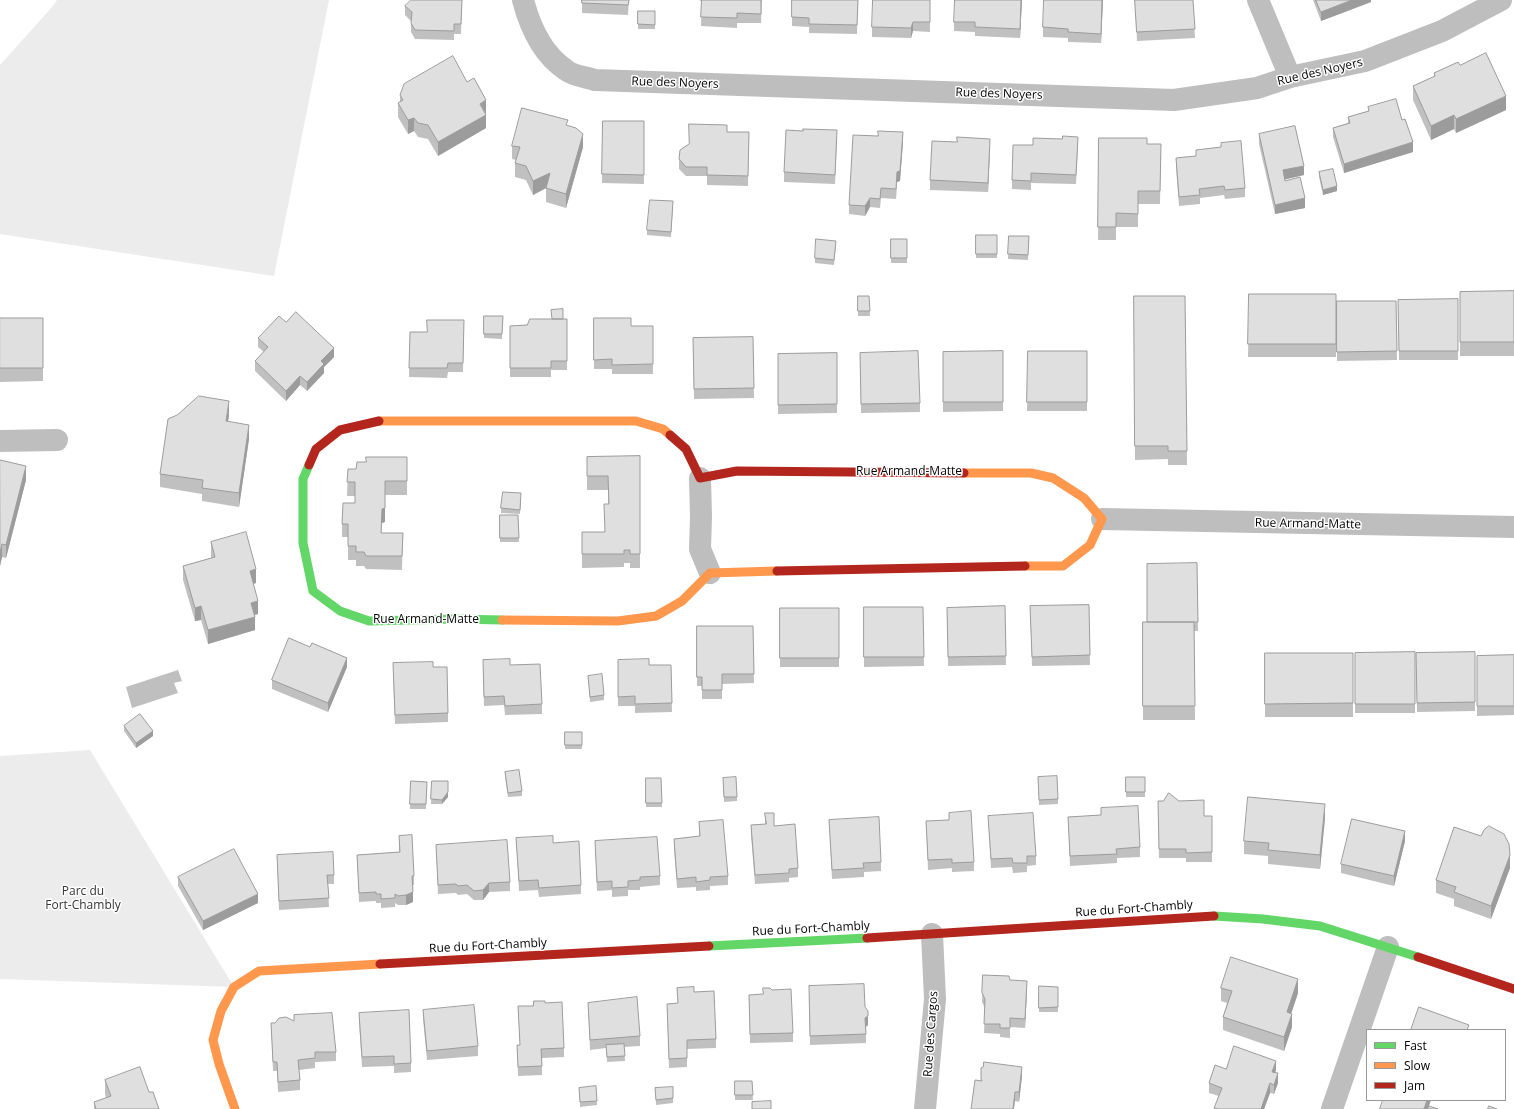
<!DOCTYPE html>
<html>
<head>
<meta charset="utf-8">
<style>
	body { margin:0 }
	#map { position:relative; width:1514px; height:1109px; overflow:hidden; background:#fff; font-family:"Open Sans",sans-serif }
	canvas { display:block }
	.legend { position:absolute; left:1366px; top:1029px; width:140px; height:72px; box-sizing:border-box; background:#fff; border:1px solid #999; margin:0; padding:5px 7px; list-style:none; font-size:12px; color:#000 }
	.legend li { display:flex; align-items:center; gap:8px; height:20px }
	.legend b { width:20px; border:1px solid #999 }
</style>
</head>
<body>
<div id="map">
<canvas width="1514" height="1109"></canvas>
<ul class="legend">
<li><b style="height:5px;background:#63d668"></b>Fast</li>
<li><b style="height:5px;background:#ff974d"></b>Slow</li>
<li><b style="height:5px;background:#b3261e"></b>Jam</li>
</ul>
</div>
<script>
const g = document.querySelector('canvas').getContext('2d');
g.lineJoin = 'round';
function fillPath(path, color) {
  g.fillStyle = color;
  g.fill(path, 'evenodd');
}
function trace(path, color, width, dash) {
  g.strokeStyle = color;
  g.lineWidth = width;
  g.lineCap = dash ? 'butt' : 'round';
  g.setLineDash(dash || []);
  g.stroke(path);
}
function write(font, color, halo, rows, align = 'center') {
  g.font = font + ' "Open Sans",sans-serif';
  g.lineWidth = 3;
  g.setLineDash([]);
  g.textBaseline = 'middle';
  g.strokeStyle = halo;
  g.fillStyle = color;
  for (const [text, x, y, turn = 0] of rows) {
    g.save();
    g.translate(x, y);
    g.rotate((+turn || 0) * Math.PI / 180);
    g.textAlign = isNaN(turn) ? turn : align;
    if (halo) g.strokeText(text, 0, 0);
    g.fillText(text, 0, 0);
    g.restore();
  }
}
const green = new Path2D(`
	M57 0H329L274 276 0 234V65L53 6Z
	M90 750 234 987 0 979V756Z`);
const water = new Path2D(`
	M178 670 182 681 174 683 178 693 132 708 126 687Z`);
const street = new Path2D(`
	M523 0C530 27 542 54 566 70 573 76 586 77 595 80L1174 100 1257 88 1290 77 1365 61 1442 31 1501 0
	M1258 0 1290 77
	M0 441 57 440
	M700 478 701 517 700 549 710 573
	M1102 519 1514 527
	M925 1109 935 999 932 934
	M1332 1109 1388 947`);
const fast = new Path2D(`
	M309 465 303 479V543L313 591 340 611 369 621 455 619 502 620
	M1214 916 1263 919 1320 926 1418 957
	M709 946 867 938`);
const slow = new Path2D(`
	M379 421H636L663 429 670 435
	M964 473H1031L1053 478 1084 498 1102 519 1090 545 1063 566H1025
	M502 620 618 621 656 616 682 601 710 573 777 571
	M235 1109 219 1064 213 1040 221 1011 234 987 259 971 380 964`);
const jam = new Path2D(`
	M670 435 686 449 700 478 737 471 964 473
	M309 465 316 449 340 430 379 421
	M777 571 1025 566
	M867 938 1214 916
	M1418 957 1514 989
	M380 964 709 946`);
const wall = new Path2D(`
	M462 0 461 34H454V40L415 39 411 32V21L405 15V6Z
	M582 0H629L628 15 582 13Z
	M699 0H762L761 23H737V28L701 26 702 2Z
	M858 0 857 34 809 33V27L792 26V17Z
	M930 0V32L913 31 911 38 872 37V27Z
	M1022 0 1020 38 975 36V32L954 31V22Z
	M1103 0 1101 43 1068 42V38L1043 37V27Z
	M1135 0H1193L1195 38 1137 41Z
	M1313 0H1371V2L1321 21Z
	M638 11H655V29H638Z
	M1460 65 1506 110 1456 133 1454 129 1431 140 1413 100V86L1434 77V73Z
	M400 95 486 114V128L438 156 428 139 418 137 414 131 408 134 398 117V103L400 102Z
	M1368 107 1402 120 1413 152 1344 173 1333 137V128L1348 123V117L1368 111Z
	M603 121H644V184L602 183Z
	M568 126 583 147 566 208 546 202V188L533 195 526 180 515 177V163L516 160 512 159V146Z
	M803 131 837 139 835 184 784 182V172Z
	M727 132H749L748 186 707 185V176H686L679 169V159Z
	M1259 134 1304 175 1285 179V181L1305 208 1275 214 1259 144Z
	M1099 138 1147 144H1161L1160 204H1138V227H1116V240H1098Z
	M903 142 900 181 897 182 896 199 881 198 880 208 870 207 865 216 849 214V205Z
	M1221 143 1245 188V197L1225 199 1224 195 1200 198V204L1179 206 1176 167V158L1196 156V150L1221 147Z
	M1078 146 1076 184 1031 183V190L1012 189V180Z
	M990 148 988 192 930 190V180Z
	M1319 172 1337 191 1323 195 1319 177Z
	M673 206 671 237 647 235V230Z
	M976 235H997V258H976Z
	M1009 236H1029L1028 260 1008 259Z
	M891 239H907V263H891Z
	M836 246 834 265 815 263V258Z
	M1514 291V356H1460V292Z
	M1249 294H1336V357H1248Z
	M858 296H869L870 316H858Z
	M1134 296H1185L1187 465H1168V459L1135 460Z
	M1458 299V360H1399L1398 300Z
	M1337 301H1396L1397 360 1337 361Z
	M484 316H503L502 339 484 338Z
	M0 318H43V381L0 382Z
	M594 318 631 326H653V374H612V369H594Z
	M563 319H567V370H551V377H510V326L527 325Z
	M464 320 463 372H448L447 378 409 377 410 332H427Z
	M286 322 334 357 324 367V373L307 391 300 385 286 401 255 371V361L264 352 258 347V338Z
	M753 337 754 398 694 399 693 338Z
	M1003 351V411L943 412V352Z
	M1028 351H1087V411H1027Z
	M837 353V413L778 414V354Z
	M860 353 920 403V412L861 413Z
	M229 415 228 422 249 439 239 507 202 501V494L160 487V474Z
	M640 456V568H630V563H624V567L582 568V532H605L608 504V490H587V457Z
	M407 457V495H385V522L382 523 381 533H403L402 570 366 569 364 566H356V560H348V537H342V524L355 503V496H347L348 469H356L366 462Z
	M0 460 26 480 6 558 2 557 0 566Z
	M521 498 520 514 501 513V508Z
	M500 515H518L519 542H500Z
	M211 542 256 583 253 584 258 614 254 615 255 630 208 644 201 620 195 621 183 580V566L211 558Z
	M1197 563 1198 631H1194L1195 720H1143V622H1147Z
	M1089 605 1090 665 1032 666 1030 606Z
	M1005 606 1006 665 948 666 947 608Z
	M864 607H923L924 666 864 667Z
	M780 608H839V667H780Z
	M697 626H753L754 683 722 684V699H702V686H697Z
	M1415 652V713H1355V653Z
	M1475 652V711L1417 712 1416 653Z
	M1265 653H1353V717H1265Z
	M1514 655V715L1477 716V656Z
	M618 660 649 665H671L672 712 635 713V706H618Z
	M347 667 328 712 272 689V680Z
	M433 667 448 713V722L395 724 393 673Z
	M483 669 542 704V714L505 715 504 705 484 706Z
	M588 676 604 695V700L590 702Z
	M124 726 153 736 136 748 124 731Z
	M565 732H582V749H565Z
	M505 772 522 791V796L508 797 505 777Z
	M1038 777 1058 799V804L1039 805Z
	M1126 777H1145V797H1126Z
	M646 778H661L662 807H646Z
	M723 778 737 797V801L724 802Z
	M411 781 427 782 426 809H410Z
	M432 781 448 797 442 804H431Z
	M1158 801H1179L1204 816H1212V862H1186V858H1159Z
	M1101 808 1140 847V857L1117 858V863L1070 866 1068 817 1101 815Z
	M765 813 774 826 798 868V877L789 878V882L755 884 751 835V825L765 824Z
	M988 816 1036 856V865L1027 866V872L1013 873 1012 867 991 868Z
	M1325 818 1320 869 1268 864V856L1244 854V841Z
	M829 820 881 862V871L864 872V877L832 879Z
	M926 821 974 862V871L952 872V868L928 870Z
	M699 822 728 876V885L710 886V890L696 891V887L677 888 674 848V839L699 836Z
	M399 836 414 876V885H413V902L406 905H398L395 903V907L381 908V903H376V901L359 902 357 855 399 852Z
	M516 838 553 843 581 885V894L539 897 538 890 519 891Z
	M595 841 660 876V885L640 887V890H628V896L612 897V890L597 891Z
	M1405 841 1394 886 1341 873V864Z
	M436 845 510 882V891L489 892 483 900H474L467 894 458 895 456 893 438 894Z
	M277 855 334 875V884H328L329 907 279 910Z
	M1510 868 1491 919 1454 906V899L1436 893V880Z
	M178 877 258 903 203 930 178 886Z
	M983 975 1010 980 1027 990 1025 1028 1010 1027V1038L1000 1037V1034L984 1033 985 1008 982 1002Z
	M1039 986 1058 987V1012H1039Z
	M677 988 694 992 716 1039V1048L687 1049V1067L669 1068 667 1004 678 1003Z
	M1221 988 1298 993 1291 1014 1292 1027 1284 1051 1223 1030V1017L1227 1003 1221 1001Z
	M749 995 793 1033V1042L750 1043Z
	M809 996 865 1007 868 1025 866 1027V1043L810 1045Z
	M545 1003 564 1048V1057L542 1058V1075L518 1076 517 1045H520L518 1006H533Z
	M588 1003 640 1036V1046L624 1047 625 1061 607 1062 606 1048 590 1050Z
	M423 1010 478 1046V1056L427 1060 423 1019Z
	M359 1013 411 1063V1072L394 1073V1066L362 1067 359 1022Z
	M271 1023 336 1052V1061L315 1062V1068L299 1070 300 1080V1090L278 1092 277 1071H273Z
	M981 1068 1022 1076 1019 1102 1015 1101 981 1081Z
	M1226 1069 1276 1070 1275 1072 1278 1083 1274 1094 1270 1093 1264 1109H1214L1219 1096 1209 1093V1083Z
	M105 1080 149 1092 159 1109H94V1102L106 1098 105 1094Z
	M735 1081H752L753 1100H735Z
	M596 1086 597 1105 580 1107 579 1088Z
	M655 1088 673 1098V1103L656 1105Z`);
const shadedWall = new Path2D(`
	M1021 0H1022L1020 38V29Z
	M1102 0H1103L1101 43V34Z
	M1352 0H1371V2L1321 21V12Z
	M913 22V31L911 38V28Z
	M1506 96V110L1456 133V119Z
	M486 100V114L480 104Z
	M486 115V128L438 156V142Z
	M1454 115V129L1431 140V126Z
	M414 118V131L408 134V120Z
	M903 132V142L900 181 897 182 896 199 897 172Z
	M583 134V147L566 208V194Z
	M990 139V148L988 192V183Z
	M1413 142V152L1344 173V164Z
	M1304 166V175L1283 180V170Z
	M550 173V186L533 195V181Z
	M1337 186V191L1323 195V190Z
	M870 198V207L865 216V206Z
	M1305 198V208L1275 214V205Z
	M334 348V357L324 367V373L307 391V382L321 361Z
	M300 376V385L286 401V391Z
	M229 401V415L226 435V421Z
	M249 425V439L239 507V493Z
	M26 466V480L6 558V545Z
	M385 481V522L382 523 381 546 382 509Z
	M2 544V557L0 566V553Z
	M256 569V583L250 585V571Z
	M258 601V614L251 616V603Z
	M201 606V620L195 621V608Z
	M255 617V630L208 644V630Z
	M347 658V667L328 712V703Z
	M153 731V736L136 748V743Z
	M448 781V797L442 804V800Z
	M1325 804V818L1320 869V855Z
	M1405 831V841L1394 886V876Z
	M1510 855V868L1491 919V906Z
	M489 883V892L483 900V890Z
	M413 892V902L406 905V895Z
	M258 894V903L203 930V921Z
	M1298 979V993L1287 1026V1012Z
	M1027 981V990L1025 1028V1019Z
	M1292 1014V1027L1284 1051V1037Z
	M868 1016V1025L865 1027V1018Z
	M1276 1061V1070L1272 1081V1072Z
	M1022 1067V1076L1019 1102V1092Z
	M1278 1073V1083L1274 1094V1085Z
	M1270 1083V1093L1264 1109H1261Z
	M1015 1092V1101L1014 1109H1013Z
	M1427 1100H1431L1428 1109H1424Z`);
const building = new Path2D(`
	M411 0H462L461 24H454V31L415 30 411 23 412 12 405 6Z
	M582 0H629L628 5 582 3Z
	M702 0H761V14L737 13V18L701 17Z
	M792 0H858L857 25 809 24V18L792 17Z
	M873 0H930V22H913L911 28 872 27Z
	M955 0H1021L1020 29 975 27V22H954Z
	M1044 0H1102L1101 34 1068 32V29L1043 27Z
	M1135 0H1193L1195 29 1137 32Z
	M1316 0H1352L1321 12Z
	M638 11H655V25L638 24Z
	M1486 53 1506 96 1456 119 1454 115 1431 126 1413 86 1435 76 1434 73 1458 62 1460 65Z
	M453 56 467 82 474 78 486 100 480 104 486 115 438 142 428 125 418 123 414 118 408 120 398 103 403 100 400 95 404 84Z
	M1396 99 1402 120 1405 119 1413 142 1344 164 1333 128 1350 123 1348 117 1369 111 1368 107Z
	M522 108 568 120 566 125 576 128 583 134 566 194 546 188 550 173 533 181 526 166 515 163 520 147 512 146Z
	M603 121H644V175L602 174Z
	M689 124 727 125V132H749L748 176 707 175V167H686L679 159 680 150 689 144Z
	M1295 126 1304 166 1283 170 1285 181 1300 177 1305 198 1275 205 1259 134Z
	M803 129 837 130 835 175 784 172 786 130 803 131Z
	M878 131 903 132 900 171 897 172 896 189 881 188 880 199 870 198 865 206 849 205 853 135 878 136Z
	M1063 136 1078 137 1076 175 1031 173V181L1012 180 1013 145H1033V138L1062 139Z
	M957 137 990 139 988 183 930 180 932 141 957 142Z
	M1099 138H1147V144H1161L1160 191H1138V214L1116 213V227H1098Z
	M1241 141 1245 188 1225 190 1224 186 1199 189 1200 195 1179 197 1176 158 1196 156V150L1221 147V143Z
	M1333 169 1337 186 1323 190 1319 172Z
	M650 200 673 201 671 232 647 230Z
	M976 235H997V254H976Z
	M1009 236H1029L1028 255 1008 254Z
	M816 239 836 241 834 260 815 258Z
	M891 239H907V258H891Z
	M1514 291V342H1460V292Z
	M1249 294H1336V344H1248Z
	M858 296H869L870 311H858Z
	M1134 296H1185L1187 451H1168V446H1135Z
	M1458 299V351H1399L1398 300Z
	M1337 301H1396L1397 351 1337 352Z
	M563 309V319H552L551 310Z
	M296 312 334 348 321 361 324 364 307 382 300 376 286 391 255 361 268 347 258 338 279 316 286 322Z
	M484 316H503L502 334H484Z
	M0 318H43V368H0Z
	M594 318H631V326H653V364L612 365V359L594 360Z
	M530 319H567V361H551V368H510V326L527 325Z
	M427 320H464L463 363H448L447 368H409L410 332H427Z
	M753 337 754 388 694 389 693 338Z
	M918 351 920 403 861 404 860 353Z
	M1003 351V402H943V352Z
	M1028 351H1087V402H1027Z
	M837 353V404L778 405V354Z
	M199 396 229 401 226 421 249 425 239 493 202 488 203 480 160 474 168 419 177 415Z
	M640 456V554H630V550H624V554H582V532H605L604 504H609L608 476H587V457Z
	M366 457H407V481H385V508L382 509 381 533H403L402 556H366L364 552H356V546H348V524H342L343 503H355V482H347L348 469H356L357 462H366Z
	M0 460 26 466 6 545 2 544 0 553Z
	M503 492 521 493 520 510 501 508Z
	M500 515H518L519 538H500Z
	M246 532 256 569 250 571 258 601 251 603 255 617 208 630 201 606 195 608 183 566 215 557 211 542Z
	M1197 563 1198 622H1147V564Z
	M1089 605 1090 655 1032 657 1030 606Z
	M1005 606 1006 656 948 657 947 608Z
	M864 607H923L924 657H864Z
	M780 608H839V658H780Z
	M1143 622H1194L1195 706H1143Z
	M697 626H753L754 674H722V690H702V677H697Z
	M289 638 310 647 312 643 347 658 328 703 272 680Z
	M1415 652V704H1355V653Z
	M1475 652V702L1417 703 1416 653Z
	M1265 653H1353V703L1265 704Z
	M1514 655V706H1477V656Z
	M510 659V665L540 664 542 704 505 706 504 696 484 697 483 660Z
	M649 659V665H671L672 703 635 704V696L618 697V660Z
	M433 662V667H447L448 713 395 715 393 663Z
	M602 674 604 695 590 697 588 676Z
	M140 714 153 731 136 743 124 726Z
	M565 732H582V745H565Z
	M519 770 522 791 508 793 505 772Z
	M1057 776 1058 799 1039 800 1038 777Z
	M736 777 737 797H724L723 778Z
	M1126 777H1145V792H1126Z
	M646 778H661L662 803H646Z
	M411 781 427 782 426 804H410Z
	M432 781H448V792L442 800 431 799Z
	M1169 793 1179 801 1204 800V816H1212V852L1186 853V849H1159L1158 801H1163Z
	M1248 797 1325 804 1320 855 1268 850 1269 843 1244 841Z
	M1138 806 1140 847 1116 849 1117 854 1070 856 1068 817 1101 815V808Z
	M971 811 974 862 952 863V859L928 860 926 821 949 820V813Z
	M765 813H774V826L795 824 798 868 789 869V873L755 875 751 825 766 824Z
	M1033 813 1036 856H1027V863H1013L1012 858 991 859 988 816Z
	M879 817 881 862 863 863 864 868 832 870 829 820Z
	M1352 819 1405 831 1394 876 1341 864Z
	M723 820 728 876 710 877V880L696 882V877L677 879 674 839 700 836 699 822Z
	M1489 826 1504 834 1509 844 1510 855 1491 906 1454 892 1456 887 1436 880 1454 827 1481 836 1484 830Z
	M412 835 414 876H412L413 892 406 895 398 896 395 894V898L381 899V894H376V892L359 893 357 855 400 852 399 836Z
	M553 836V843L579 841 581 885 539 888 538 880 519 881 516 838Z
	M657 837 660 876 640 877V880L628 881V887L612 888V881L597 882 595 841Z
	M507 840 510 882 489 883 483 890 474 891 467 885 458 886 456 884 438 885 436 845Z
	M234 849 258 894 203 921 178 877Z
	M333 852 334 875H327L329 898 279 901 277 855Z
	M1231 957 1298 979 1287 1012 1292 1014 1284 1037 1223 1017 1232 991 1221 988Z
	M983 975 1009 976 1010 980 1027 981 1025 1019 1010 1018V1028H1000V1024H984L985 999 982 993Z
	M864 984 865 1007 868 1011V1016L865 1018 866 1034 810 1036 809 986Z
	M1039 986 1058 987V1007L1039 1008Z
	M694 987V992L714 991 716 1039 687 1040V1058L669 1059 667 1004 678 1003 677 988Z
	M763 988H770L772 990 791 989 793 1033 750 1034 749 995 763 994Z
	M637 997 640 1036 590 1040 588 1003Z
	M534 1001H545V1003L562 1002 564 1048 541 1049 542 1066 518 1067 517 1045H520L518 1006H533Z
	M474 1005 478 1046 427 1051 423 1010Z
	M1419 1007 1469 1025 1467 1030H1411Z
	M409 1010 411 1063 394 1064V1056L362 1057 359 1013Z
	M332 1013 336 1052H315V1058L298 1060 300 1080 278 1082 277 1062H273L271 1023H275L279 1018 286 1017 294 1021V1015Z
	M624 1044 625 1056 607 1057 606 1045Z
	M1234 1046 1276 1061 1272 1072 1278 1073 1274 1085 1270 1083 1261 1109H1218L1214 1108 1222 1088 1209 1083 1215 1065 1226 1069Z
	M984 1062 1022 1067 1019 1092H1015L1013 1109H971L975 1080 982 1081 981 1079V1068L983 1067Z
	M140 1067 149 1092H153L159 1109H96L94 1102 111 1096 105 1080Z
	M735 1081H752L753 1095H735Z
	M596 1086 597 1101 580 1102 579 1088Z
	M673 1087V1098L656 1100 655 1088Z
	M1383 1100H1427L1424 1109H1380Z
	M771 1101V1109H752V1102Z
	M1429 1106 1438 1109H1428Z
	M1489 1106 1497 1109H1488Z`);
const streetNames = [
	["Rue des Noyers",1320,72,-13],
	["Rue des Noyers",675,83,2],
	["Rue des Noyers",999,94,2],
	["Rue Armand-Matte",909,472],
	["Rue Armand-Matte",1308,524,1],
	["Rue Armand-Matte",426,620],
	["Rue du Fort-Chambly",1134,909,-4],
	["Rue du Fort-Chambly",811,929,-3],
	["Rue du Fort-Chambly",488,946,-3],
	["Rue des Cargos",931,1034,-86]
];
const parkNames = [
	["Parc du",83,892],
	["Fort-Chambly",83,906]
];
fillPath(green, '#ececec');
fillPath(water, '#bfbfbf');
trace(street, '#bebebe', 22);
trace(fast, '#63d668', 9);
trace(slow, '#ff974d', 9);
trace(jam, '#b3261e', 9);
fillPath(wall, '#c0c0c0');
fillPath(shadedWall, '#9c9c9c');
fillPath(building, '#dfdfdf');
trace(building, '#9c9c9c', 1);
write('12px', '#000', '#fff', streetNames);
write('12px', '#333', '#fff', parkNames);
</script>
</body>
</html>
